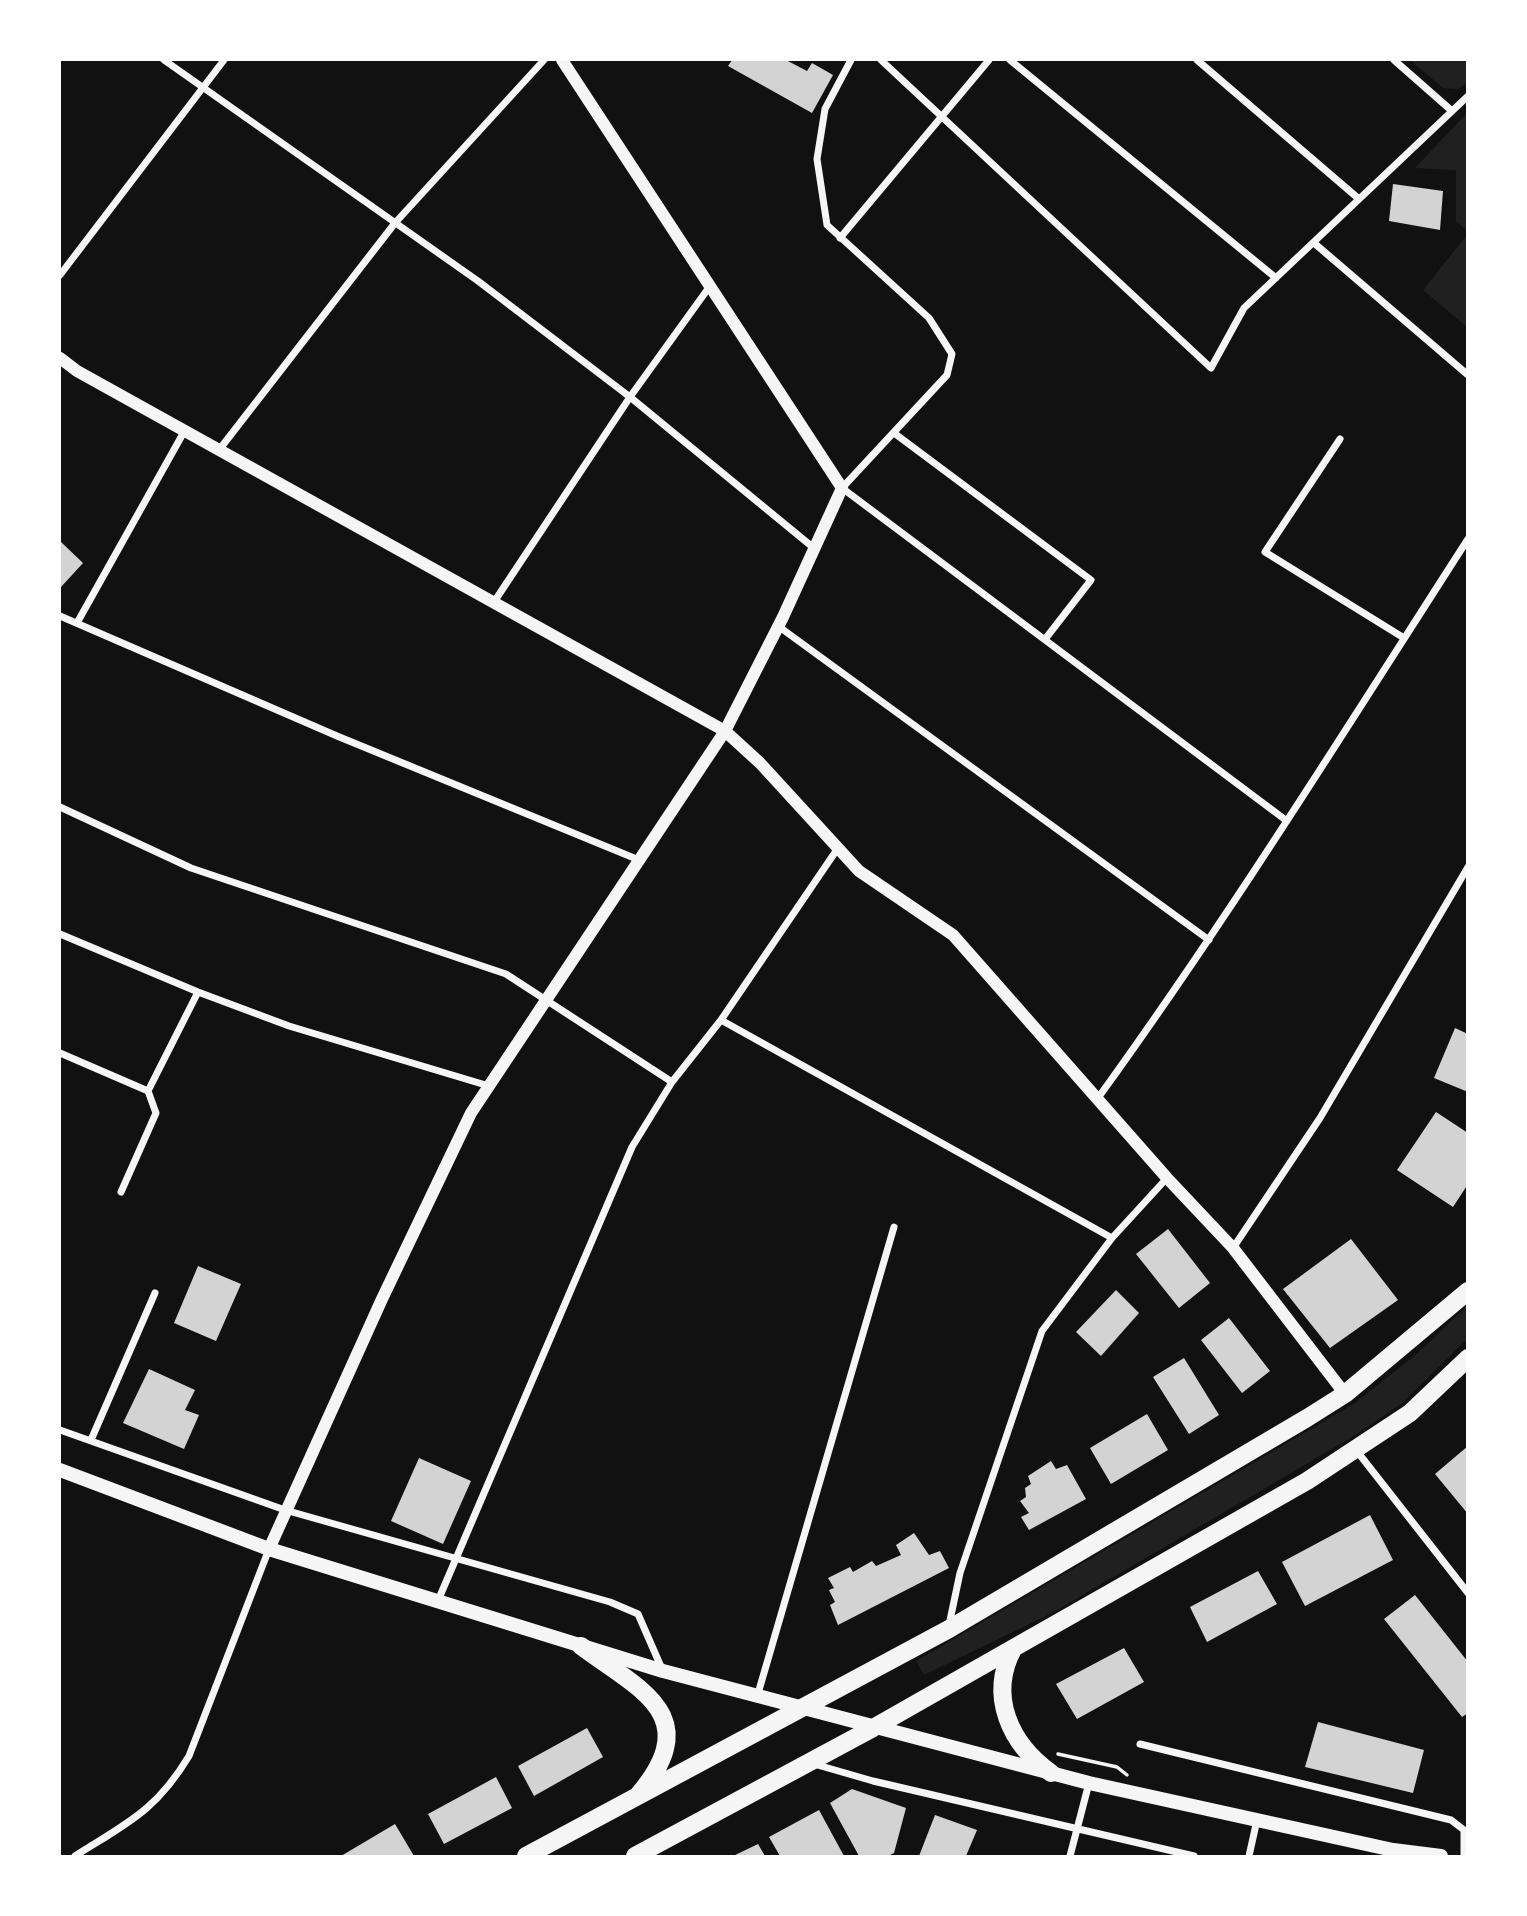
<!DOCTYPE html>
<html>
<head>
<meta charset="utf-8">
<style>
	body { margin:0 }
	#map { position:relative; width:1527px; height:1916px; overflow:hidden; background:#111; font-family:"Open Sans",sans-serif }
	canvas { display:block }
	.frame { position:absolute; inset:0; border:61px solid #fff; pointer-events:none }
</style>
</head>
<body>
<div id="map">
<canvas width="1527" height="1916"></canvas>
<div class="frame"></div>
</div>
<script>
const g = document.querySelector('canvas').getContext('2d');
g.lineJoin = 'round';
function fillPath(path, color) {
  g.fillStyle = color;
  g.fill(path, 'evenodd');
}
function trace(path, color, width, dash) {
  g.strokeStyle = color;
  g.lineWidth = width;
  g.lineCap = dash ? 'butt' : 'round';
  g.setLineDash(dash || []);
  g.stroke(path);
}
const green = new Path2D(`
	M1410 60H1467V83L1458 89 1443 88Z
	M1467 113V231L1456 221V170L1415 168Z
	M1467 235V327L1423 290Z
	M1467 1306V1339L1402 1403 1354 1436 1052 1613 924 1675 916 1661 1355 1403 1418 1353Z`);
const building = new Path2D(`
	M732 60H786L807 71 812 63 833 75 812 113 728 66Z
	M1393 184 1443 191 1440 230 1389 221Z
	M60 541 83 563 61 587 60 586Z
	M1455 1028 1468 1034V1092L1434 1078Z
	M1436 1112 1468 1133V1184L1453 1207 1397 1170Z
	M1168 1229 1210 1283 1179 1308 1136 1254Z
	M1351 1239 1398 1300 1330 1348 1283 1289Z
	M198 1266 241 1284 216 1341 174 1323Z
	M1116 1290 1139 1313 1101 1356 1076 1332Z
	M1229 1318 1270 1371 1242 1393 1201 1340Z
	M1184 1358 1219 1415 1189 1434 1153 1377Z
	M149 1369 195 1390 185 1410 199 1415 184 1449 123 1423Z
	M1147 1414 1168 1450 1111 1484 1090 1448Z
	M1468 1446V1514L1435 1474Z
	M419 1458 471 1481 443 1544 391 1521Z
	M1051 1461 1056 1469 1067 1465 1086 1499 1029 1530 1021 1517 1029 1513 1020 1501 1026 1497 1025 1488 1031 1484 1028 1476Z
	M1370 1515 1393 1560 1305 1606 1282 1562Z
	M914 1533 929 1555 940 1551 949 1568 838 1625 830 1605 835 1602 829 1590 834 1588 828 1578 850 1567 853 1572 872 1561 876 1566 901 1555 896 1545Z
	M1258 1571 1277 1604 1207 1642 1190 1607Z
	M1415 1595 1468 1662V1713L1462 1717 1384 1619Z
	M1124 1648 1144 1682 1077 1719 1056 1684Z
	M1318 1722 1424 1750 1413 1793 1305 1767Z
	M587 1728 603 1757 534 1796 518 1766Z
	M496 1777 512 1808 444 1844 428 1814Z
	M852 1789 906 1808 894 1853 888 1856H859L830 1803Z
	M819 1810 844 1856H780L769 1837Z
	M935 1815 977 1830 966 1856H919Z
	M395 1824 414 1856H341Z
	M758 1844 765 1856H733Z`);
const path = new Path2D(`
	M1058 1754 1117 1767 1127 1775`);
const minor = new Path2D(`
	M164 60 478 281 630 397 815 549
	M851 60 825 109 817 159 827 225 929 318 952 354 947 375 842 488 1287 821
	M881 60 1211 368 1244 308 1468 96
	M1010 60 1276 278
	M1197 60 1359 199
	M1394 60 1452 111
	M840 238 989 60
	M1314 243 1468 375
	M60 275 224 60
	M894 433 1091 580 1046 638
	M1340 439 1265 552 1404 638
	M219 450 395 223 544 60
	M494 602 630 397 710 286
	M60 616 337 736 639 860
	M77 623 185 430
	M778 626 1209 940
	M60 807 191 868 506 974 672 1082
	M60 934 198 992 289 1026 489 1086
	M721 1020 1112 1238
	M60 1053 148 1091 198 992
	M1098 1098C1229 917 1347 727 1468 539
	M121 1192 156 1113 148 1091
	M1233 1248 1320 1118 1468 867
	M60 1430 285 1510 610 1602 638 1614 662 1669
	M91 1440 155 1293
	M1356 1450 1468 1593
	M437 1603 632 1147 672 1082 721 1020 838 848
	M949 1625 960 1573 1042 1331 1112 1238 1167 1178
	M757 1697 894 1227
	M1140 1744 1451 1820 1464 1830V1856
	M814 1764 873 1781 1194 1856
	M75 1856C127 1823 156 1811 189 1756L269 1549
	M1070 1856 1089 1783
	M1249 1856 1257 1820`);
const tertiary = new Path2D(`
	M60 358 77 371 725 731 760 763 859 871 953 935 1167 1178 1233 1248 1345 1394
	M269 1549 382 1299 471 1113 725 731 783 617 842 488 562 60`);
const secondary = new Path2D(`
	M60 1470 269 1549 663 1671 1089 1783 1393 1850 1441 1856`);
const primary = new Path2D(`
	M581 1646C640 1690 705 1715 639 1794
	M1013 1649C988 1696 1010 1744 1051 1773
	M526 1856 949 1629 1307 1418 1345 1394 1468 1291
	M635 1856 873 1728 1307 1481 1410 1413 1468 1358`);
fillPath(green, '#202020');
fillPath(building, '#d3d3d3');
trace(path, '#f5f5f5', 3.5);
trace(minor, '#f5f5f5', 7);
trace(tertiary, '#f5f5f5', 12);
trace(secondary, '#f5f5f5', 14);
trace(primary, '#f5f5f5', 18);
</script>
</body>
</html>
